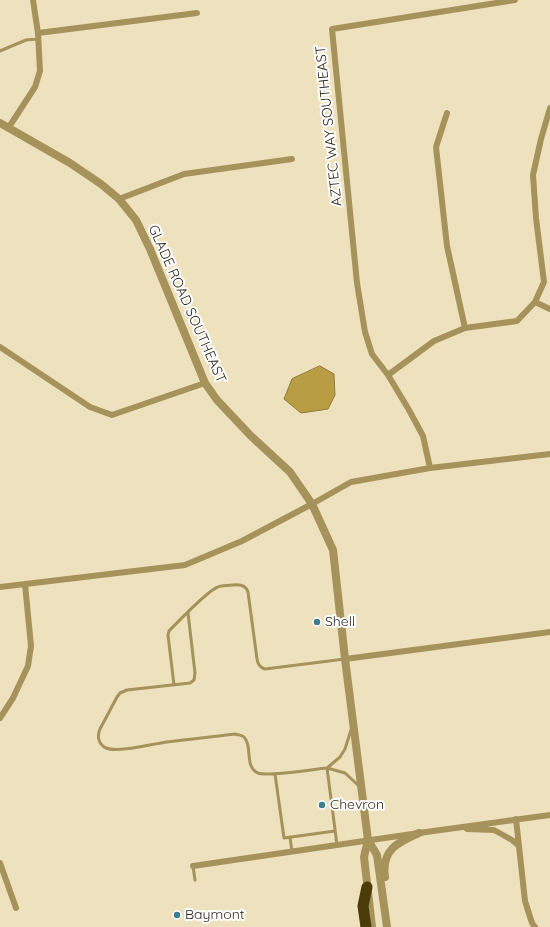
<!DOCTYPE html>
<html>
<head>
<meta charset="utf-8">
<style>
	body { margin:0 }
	canvas { display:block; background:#eee2be }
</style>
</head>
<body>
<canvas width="550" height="927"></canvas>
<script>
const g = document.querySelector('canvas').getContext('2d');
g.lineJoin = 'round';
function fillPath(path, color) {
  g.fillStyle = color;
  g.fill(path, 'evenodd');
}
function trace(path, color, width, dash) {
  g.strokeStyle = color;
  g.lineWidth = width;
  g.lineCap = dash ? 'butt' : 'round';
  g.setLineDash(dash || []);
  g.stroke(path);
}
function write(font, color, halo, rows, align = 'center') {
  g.font = font + ' Quicksand,sans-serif';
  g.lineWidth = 4;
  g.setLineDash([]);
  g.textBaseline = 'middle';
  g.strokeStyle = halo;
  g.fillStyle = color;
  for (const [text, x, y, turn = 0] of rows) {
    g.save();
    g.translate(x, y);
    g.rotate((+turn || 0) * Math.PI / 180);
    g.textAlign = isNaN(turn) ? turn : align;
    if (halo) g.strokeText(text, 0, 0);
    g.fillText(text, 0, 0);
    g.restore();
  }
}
const water = new Path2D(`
	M320 366 334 374 335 395 328 409 301 413 284 399 292 379Z`);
const service = new Path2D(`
	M0 51 26 40 38 39
	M188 613 195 673 194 680 190 683 127 690 120 693 117 697 100 729C97 736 98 744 106 748 118 753 152 744 167 742 190 739 212 737 235 734 238 735 242 735 244 737 253 746 244 767 258 773 268 777 314 769 327 768L337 845
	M174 685 168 635 169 631C178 622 208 590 218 587 222 585 228 586 233 585 240 584 246 585 248 592L257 659C258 664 259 667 265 669L345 659
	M351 730 345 749 340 757 327 768 345 773 359 786
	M275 774 284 838 335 831
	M290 837 292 852
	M193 866 195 880`);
const minor = new Path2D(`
	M38 33 197 13
	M447 113 436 147 447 246 465 328
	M9 127 35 87 40 71 38 33 33 0
	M119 199 184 174 292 159
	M535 302 550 309
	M0 347 90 407 112 415 205 383
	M388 375 372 354 365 332 357 283 332 29 515 0
	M430 468 423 436 409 410 388 375 434 341 465 328 517 321 535 302 544 282 536 218 533 175 541 139 550 108
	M0 587 185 565 242 541 312 504 351 482 430 468 550 454
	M345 659 550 632
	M0 718 13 698 28 666 31 646 25 584
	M516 819 525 901 532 923 535 927
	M467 829 494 830 512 840 519 846
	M0 863 16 908
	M193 866 419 833 550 815`);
const tertiary = new Path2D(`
	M0 123 70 163 101 184 119 199 136 220 150 249 205 383 217 400 251 436 290 472 312 504 333 550 345 659 368 840 377 855 387 927
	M368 840 364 857 372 927
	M385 877C381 850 398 842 419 833`);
const motorway = new Path2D(`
	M366 927 363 906 367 887`);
const markers = [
	[317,622,4,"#3c7e8f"],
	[322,805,4,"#3c7e8f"],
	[177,915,4,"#3c7e8f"]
];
const streetNames = [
	["AZTEC WAY SOUTHEAST",329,126,-96],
	["GLADE ROAD SOUTHEAST",187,304,66]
];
const poiNames = [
	["Shell",325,622],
	["Chevron",330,805],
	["Baymont",185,915]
];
fillPath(water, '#b89d44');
trace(water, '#8f7a38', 1);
trace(service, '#a5935b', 3);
trace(minor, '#a5935b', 6);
trace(tertiary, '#a5935b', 8);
trace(motorway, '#4b3d09', 11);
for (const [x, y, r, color] of markers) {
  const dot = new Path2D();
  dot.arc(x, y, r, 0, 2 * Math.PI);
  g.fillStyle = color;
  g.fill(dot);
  trace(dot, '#fff', 1.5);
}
write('14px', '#2e2a1c', '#fff', streetNames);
write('14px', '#2e2a1c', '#fff', poiNames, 'left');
</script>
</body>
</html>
